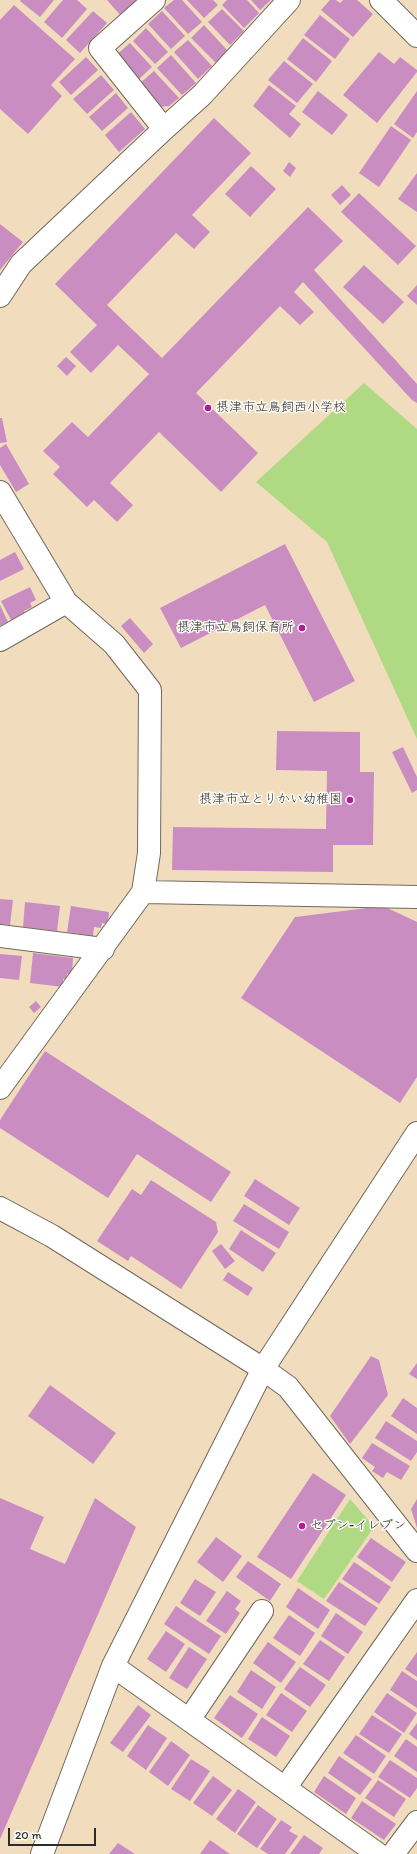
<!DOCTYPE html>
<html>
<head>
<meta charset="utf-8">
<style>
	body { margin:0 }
	#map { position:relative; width:417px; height:1854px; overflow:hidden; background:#f1ddbd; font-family:Itim,sans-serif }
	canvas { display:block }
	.scale { position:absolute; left:8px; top:1828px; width:88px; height:18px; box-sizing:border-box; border:2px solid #2b2b2b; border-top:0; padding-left:5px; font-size:12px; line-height:14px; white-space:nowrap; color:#2b2b2b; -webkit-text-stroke:3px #fdfcf7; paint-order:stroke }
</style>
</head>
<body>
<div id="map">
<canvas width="417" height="1854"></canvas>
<div class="scale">20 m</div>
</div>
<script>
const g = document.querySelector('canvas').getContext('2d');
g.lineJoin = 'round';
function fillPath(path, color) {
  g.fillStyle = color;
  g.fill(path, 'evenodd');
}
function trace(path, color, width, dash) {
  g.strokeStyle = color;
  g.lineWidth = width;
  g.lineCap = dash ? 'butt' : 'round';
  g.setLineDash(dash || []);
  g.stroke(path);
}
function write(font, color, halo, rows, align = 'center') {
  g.font = font + ' Itim,"Klee One",sans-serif';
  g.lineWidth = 3;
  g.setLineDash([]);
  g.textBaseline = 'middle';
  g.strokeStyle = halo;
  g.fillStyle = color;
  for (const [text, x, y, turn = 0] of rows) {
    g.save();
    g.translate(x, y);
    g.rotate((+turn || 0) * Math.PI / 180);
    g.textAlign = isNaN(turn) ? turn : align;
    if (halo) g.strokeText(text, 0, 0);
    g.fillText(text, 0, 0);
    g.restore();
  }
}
const green = new Path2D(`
	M364 383 417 429V739L327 542 256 482Z
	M350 1499 374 1527 324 1599 297 1581Z`);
const building = new Path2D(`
	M21 0H54L40 17 20 1Z
	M63 0H77L87 9 62 38 44 22Z
	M107 0H139L121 16Z
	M174 0H182L202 22 188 34 164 8Z
	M187 0H213L218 5 204 18Z
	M227 0H247L259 13 244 28 222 5Z
	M251 0H271L260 10Z
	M330 0H336L340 3 343 0H357L373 14 353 37 321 10Z
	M14 5 75 59 51 85 62 96 28 134 0 109V20Z
	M222 9 244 31 230 45 208 22Z
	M93 11 107 23 80 53 66 40Z
	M162 11 185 36 171 49 148 24Z
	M320 15 350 39 335 59 304 35Z
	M204 25 228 51 216 63 191 38Z
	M146 28 168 52 155 64 133 41Z
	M303 38 332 61 316 82 287 59Z
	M188 40 212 66 198 79 174 52Z
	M130 43 152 67 137 81 114 57Z
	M379 52 394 64 400 57 417 70V72L377 123 343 95Z
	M171 55 196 83 182 95 157 68Z
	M86 57 98 70 71 95 59 82Z
	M284 61 313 84 297 103 268 80Z
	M154 71 179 98 169 106 159 107 139 84Z
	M101 75 114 90 87 114 73 99Z
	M269 85 296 106 289 114 301 124 290 138 253 106Z
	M318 91 348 115 332 135 302 112Z
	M417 91V132L413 138 394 124Z
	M116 93 128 108 102 131 89 117Z
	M131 112 145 129 119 152 105 135Z
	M214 118 251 153 192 215 210 232 194 249 176 233 107 305 162 358 308 207 343 241 314 270 417 384V403L412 400 303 282 294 292 314 312 300 325 280 306 196 393 258 453 221 492 159 432 110 483 133 505 117 522 94 500 87 507 53 474 60 467 43 451 72 422 88 437 149 374 118 345 91 373 70 352 97 325 55 284Z
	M391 126 411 140 379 187 359 173Z
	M289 162 296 168 290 177 283 171Z
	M251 166 276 189 250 217 225 194Z
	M417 173V212L398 199Z
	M342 185 351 195 340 205 331 195Z
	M359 193 416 246 398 265 341 212Z
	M0 224 23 242 0 270Z
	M364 265 404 302 383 324 343 287Z
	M417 285V305L407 296Z
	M66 357 76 366 67 376 57 366Z
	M0 418H2L7 442 0 443Z
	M6 444 29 484 16 492 0 465V448Z
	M285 544 355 681 314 702 265 605 181 648 160 608Z
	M15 552 24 569 0 581V560Z
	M30 587 36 600 30 603 32 607 24 611 26 615 12 622 1 601Z
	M0 605 8 622 0 626Z
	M130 618 153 644 144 653 121 626Z
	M277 731 360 732V772H374L373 845H333V872L172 870 173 827 326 829 327 771 276 770Z
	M403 747 417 777V790L412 793 392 752Z
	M0 899 13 900 10 925 0 924Z
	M25 902 60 906 57 931 23 927Z
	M71 906 109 912 108 924 102 923 101 928 94 927 93 936 67 932Z
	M383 906 417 922V1077L400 1103 241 998 295 917Z
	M33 953 73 958 72 974H67V979H63V987L30 983Z
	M0 954 22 956 19 980 0 978Z
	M36 1001 41 1007 34 1013 29 1007Z
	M45 1051 231 1172 211 1202 137 1154 108 1198 0 1128V1120Z
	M255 1179 300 1208 289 1225 244 1196Z
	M151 1180 216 1222 218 1232 181 1289 131 1256 128 1261 97 1241 132 1189 141 1195Z
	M244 1204 289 1232 279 1249 233 1221Z
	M241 1230 276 1253 263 1272 229 1249Z
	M221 1244 235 1261 225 1269 212 1251Z
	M228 1272 253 1288 248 1296 223 1280Z
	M371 1356 379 1360 388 1395 350 1444 330 1416Z
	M417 1363V1379L409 1374Z
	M50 1385 116 1433 93 1464 28 1416Z
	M403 1398 417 1408V1434L391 1416Z
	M386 1421 417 1441V1452L411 1461 375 1438Z
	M372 1443 410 1466 401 1480 387 1472 383 1478 372 1471 375 1467 362 1458Z
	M313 1473 346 1495 291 1579 257 1557Z
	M0 1498 44 1517 30 1549 65 1564 95 1498 136 1527 0 1839Z
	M417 1499V1528L411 1509Z
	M216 1537 242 1556 223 1582 197 1562Z
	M371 1538 406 1562 392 1582 357 1557Z
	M248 1561 281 1584 270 1601 236 1577Z
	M354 1562 391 1587 379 1604 342 1579Z
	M195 1579 216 1592 200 1616 180 1603Z
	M339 1582 378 1608 365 1626 326 1601Z
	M298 1588 330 1610 318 1629 286 1607Z
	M227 1591 241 1601 235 1609 240 1613 226 1634 206 1621Z
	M176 1606 221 1636 209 1654 164 1624Z
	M336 1613 363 1632 348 1654 321 1636Z
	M289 1615 315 1633 300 1656 273 1638Z
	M166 1631 185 1644 166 1672 147 1659Z
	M320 1640 345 1657 329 1681 303 1664Z
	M268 1642 296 1662 281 1683 253 1663Z
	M189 1647 207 1659 187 1689 169 1678Z
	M417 1652V1677L405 1669Z
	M300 1667 326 1685 310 1707 284 1689Z
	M251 1670 276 1687 262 1709 237 1692Z
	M402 1671 417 1681V1708L390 1690Z
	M281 1693 307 1711 292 1732 266 1715Z
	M387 1693 417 1713 404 1733 374 1712Z
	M230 1695 258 1714 242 1738 214 1718Z
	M138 1705 151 1715 123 1752 110 1743Z
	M372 1715 402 1734 389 1753 359 1734Z
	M262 1717 290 1736 276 1757 248 1739Z
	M417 1723V1740L409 1734Z
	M148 1725 167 1738 146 1770 127 1756Z
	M356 1735 386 1756 374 1774 343 1753Z
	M406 1739 417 1747V1772L394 1756Z
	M171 1741 190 1755 168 1786 149 1772Z
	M339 1756 372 1779 360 1795 328 1773Z
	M191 1759 210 1771 190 1801 171 1789Z
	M390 1760 417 1778V1788L410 1798 378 1777Z
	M213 1776 232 1790 212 1816 193 1803Z
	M324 1776 356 1798 346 1814 314 1792Z
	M378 1780 406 1799 394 1817 365 1798Z
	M238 1789 256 1802 235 1833 216 1819Z
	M362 1801 396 1824 384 1840 351 1818Z
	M258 1805 277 1819 257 1848 237 1834Z
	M281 1820 292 1827 289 1831 298 1836 285 1854H268L260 1849Z
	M304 1835 323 1848 319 1854H290Z
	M210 1840 230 1854H200Z
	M118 1843 135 1854H109Z`);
const minor = new Path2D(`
	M154 0 100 48 164 129
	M381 0 417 36
	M0 296 21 264 164 129 202 95 289 0
	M0 492 66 602 114 644 150 690 149 853 143 892 417 897
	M0 640 66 602
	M0 936 103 949
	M0 1088 143 892
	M0 1208 52 1236 263 1369 288 1387 417 1551
	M113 1666 285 1788
	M189 1720 262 1611
	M42 1854 113 1666 263 1369 417 1133
	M378 1854 285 1788 417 1600
	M393 1854 417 1822`);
const markers = [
	[208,408,4,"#b5179e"],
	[302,628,4,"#b5179e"],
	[350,800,4,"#b5179e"],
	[302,1526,4,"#b5179e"]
];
const poiNames = [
	["摂津市立鳥飼西小学校",216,408],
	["摂津市立鳥飼保育所",294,628,"right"],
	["摂津市立とりかい幼稚園",342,800,"right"],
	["セブン-イレブン",310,1526]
];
fillPath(green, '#b0d984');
fillPath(building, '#ca8dc2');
trace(minor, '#70695e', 24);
trace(minor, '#fff', 22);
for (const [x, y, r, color] of markers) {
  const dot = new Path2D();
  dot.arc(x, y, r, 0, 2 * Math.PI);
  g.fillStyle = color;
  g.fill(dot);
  trace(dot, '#fdfcf7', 1.5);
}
write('13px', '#2b2b2b', '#fdfcf7', poiNames, 'left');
</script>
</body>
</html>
